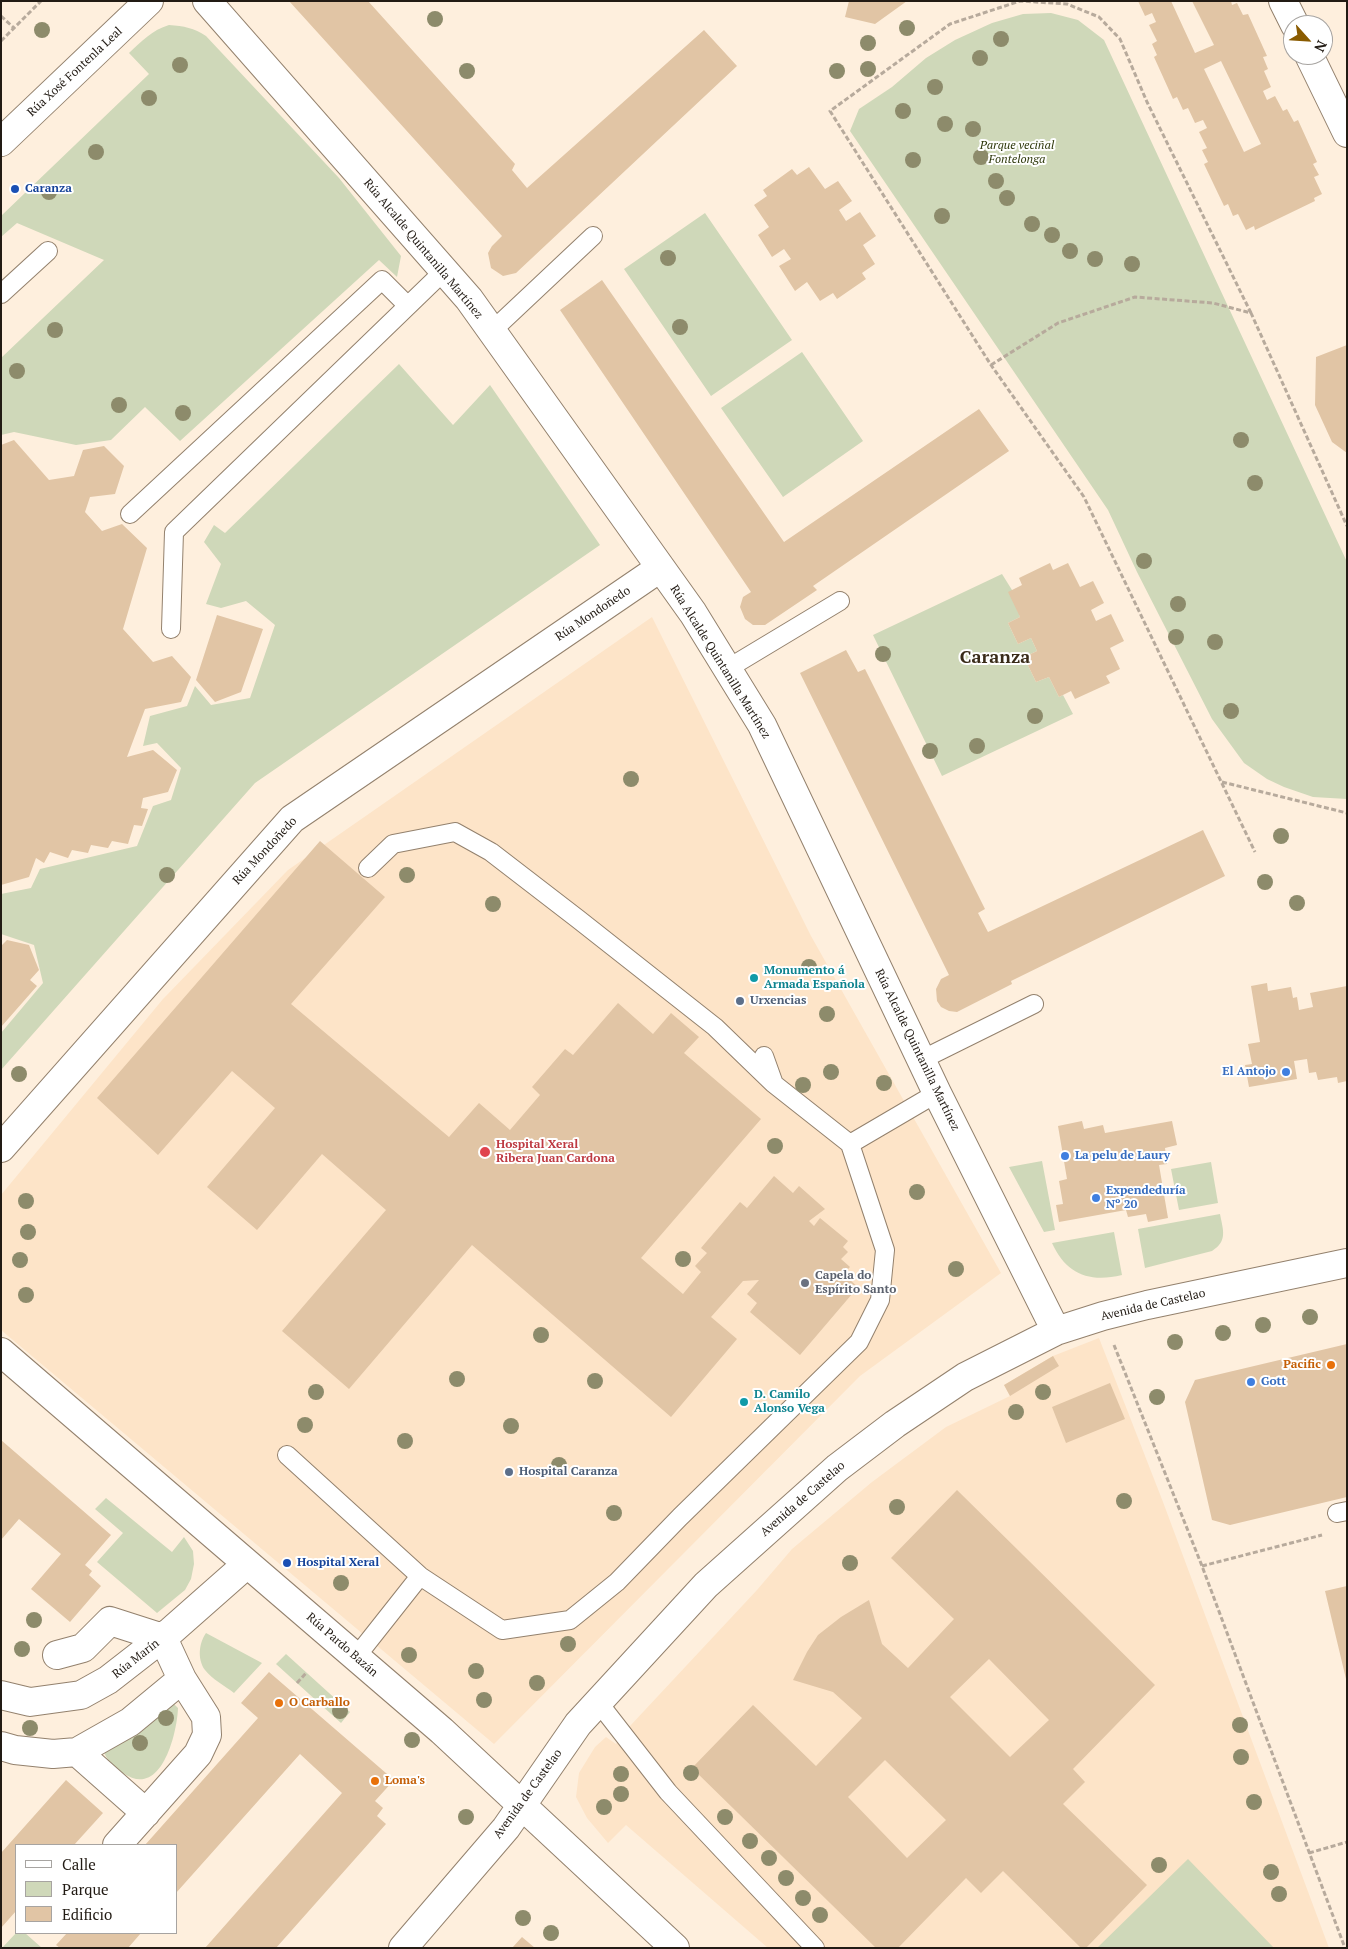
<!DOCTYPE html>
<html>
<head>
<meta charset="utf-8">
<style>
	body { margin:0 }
	#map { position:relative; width:1348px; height:1949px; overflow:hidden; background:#feefdd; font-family:"PT Serif",serif }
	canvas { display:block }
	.frame { position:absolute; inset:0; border:2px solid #221b14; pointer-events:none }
	.legend { position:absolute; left:15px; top:1844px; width:162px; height:90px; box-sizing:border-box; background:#fff; border:1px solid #a7a4a1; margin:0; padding:6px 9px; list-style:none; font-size:15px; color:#221b14 }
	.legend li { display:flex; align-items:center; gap:10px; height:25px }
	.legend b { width:25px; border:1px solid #a7a4a1 }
	.north { position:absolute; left:1283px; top:15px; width:50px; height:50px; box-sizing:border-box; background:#fff; border:1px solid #a7a4a1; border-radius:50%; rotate:116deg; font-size:14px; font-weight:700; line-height:20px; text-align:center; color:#221b14 }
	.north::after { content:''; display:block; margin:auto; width:18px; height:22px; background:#8a5b00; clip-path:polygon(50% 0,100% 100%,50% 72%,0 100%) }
</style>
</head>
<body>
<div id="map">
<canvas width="1348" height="1949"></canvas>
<div class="frame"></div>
<ul class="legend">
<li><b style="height:6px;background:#fff"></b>Calle</li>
<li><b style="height:14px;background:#cfd8b9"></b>Parque</li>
<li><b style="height:14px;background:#e1c5a5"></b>Edificio</li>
</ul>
<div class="north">N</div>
</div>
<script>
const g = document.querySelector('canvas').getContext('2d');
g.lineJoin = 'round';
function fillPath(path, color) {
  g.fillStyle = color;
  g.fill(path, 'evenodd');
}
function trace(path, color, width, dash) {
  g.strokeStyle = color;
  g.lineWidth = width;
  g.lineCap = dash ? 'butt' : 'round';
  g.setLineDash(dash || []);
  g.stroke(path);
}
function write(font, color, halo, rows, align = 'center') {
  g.font = font + ' "PT Serif",serif';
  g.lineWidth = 4;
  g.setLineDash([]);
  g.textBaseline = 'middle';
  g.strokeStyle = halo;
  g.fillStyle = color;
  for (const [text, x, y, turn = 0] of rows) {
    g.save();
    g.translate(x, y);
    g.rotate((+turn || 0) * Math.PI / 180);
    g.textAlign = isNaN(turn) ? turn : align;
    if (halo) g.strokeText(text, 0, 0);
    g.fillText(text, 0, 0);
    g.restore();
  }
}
const built = new Path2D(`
	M652 617 811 936 1001 1273 860 1376 494 1744 1 1330V1195L163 999 288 870Z
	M1099 1338 1163 1502 1329 1948H768L626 1825 608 1843 587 1818 576 1797 579 1773 595 1747 606 1737 616 1744 630 1726 757 1590 792 1549 872 1482 946 1427 1010 1396 1004 1385 1053 1356Z`);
const green = new Path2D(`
	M1051 13 1078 20 1104 40 1347 562V799L1313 797 1284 787 1267 779 1244 763 1212 719 1137 572 1108 510 850 131 859 109 892 87 926 58 955 40 992 23 1023 14Z
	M169 25C184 26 194 28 206 36L339 178 401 256 397 277 379 260 180 441 145 407 111 440 76 445 14 432 1 435V358L104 260 17 223 1 237V216L149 74 129 53C142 41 152 30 169 25Z
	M705 213 792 340 711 396 624 269Z
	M802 352 863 441 783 497 721 408Z
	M399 364 453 425 490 385 600 545 255 783 1 1070V1033L43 983 34 945 1 934V894L31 888 40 869 137 846 153 806 171 800 181 768 157 743 143 746 150 716 187 706 195 686 211 705 250 698 275 625 246 601 221 608 206 604 221 564 204 542 214 525 225 533Z
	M1002 574 1012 590 1020 617 1008 623 1018 644 1031 638 1037 651 1024 657 1036 682 1049 677 1059 697 1063 695 1073 714 942 776 873 635Z
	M1042 1161 1055 1230 1044 1232 1009 1167Z
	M1211 1162 1218 1203 1179 1210 1171 1169Z
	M1220 1214C1223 1230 1228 1241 1212 1251L1145 1268 1138 1229Z
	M1114 1232 1122 1275C1089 1283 1066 1274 1052 1243Z
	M106 1498 172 1552 184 1537 193 1551 194 1564 191 1579 185 1590 157 1613 97 1562 123 1533 95 1509Z
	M206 1633 262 1663 234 1693C225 1686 212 1679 205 1670 197 1659 199 1643 206 1633Z
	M286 1654 350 1712 341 1723 276 1664Z
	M173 1703 178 1708C177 1734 161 1800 123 1773 113 1766 107 1761 103 1750Z
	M1188 1859 1274 1948H1097Z
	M16 1933H25L42 1948H2Z`);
const building = new Path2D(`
	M289 1H368L515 164 512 170 527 188 704 30 737 66 516 273 503 276 491 268 488 253 492 246 502 236Z
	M849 1H907L875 24 845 17Z
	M1138 1H1171L1195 53 1214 45 1192 1H1231L1232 5 1237 3 1243 15 1248 14 1267 56 1263 57 1268 69 1264 71 1271 87 1263 91 1267 100 1275 96 1283 111 1287 109 1294 122 1298 120 1317 162 1313 164 1319 175 1314 177 1322 194 1314 198 1315 201 1255 230 1254 226 1246 230 1238 214 1233 216 1228 204 1224 206 1204 164 1208 162 1202 150 1207 148 1199 132 1207 128 1203 120 1195 123 1188 108 1183 110 1177 97 1173 99 1154 57 1157 55 1152 44 1157 41 1149 25 1156 22 1152 13 1145 16ZM1221 61 1261 144 1244 152 1204 69Z
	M809 167 825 189 838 181 852 201 839 210 846 221 860 212 876 236 863 245 875 264 862 273 866 279 837 299 833 293 820 301 807 282 795 291 779 266 791 259 784 249 772 257 758 235 769 227 754 205 767 196 763 190 792 169 797 175Z
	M602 280 784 542 979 409 1009 451 813 586 817 590 765 625H753L745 619 740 607 743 597 751 592 560 310Z
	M1347 345V453L1332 442 1315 405 1316 357Z
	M14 440 49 480 74 476 83 450 104 446 124 466 115 494 90 497 85 512 102 531 122 524 147 548 123 629 153 662 172 656 191 677 181 702 145 709 127 757 153 750 177 770 168 792 143 798 141 808 148 809 142 826 134 825 128 844 112 841 108 848 91 845 88 853 72 850 68 858 50 852 44 863 36 858 29 877 1 885V445Z
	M1050 563 1053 570 1068 563 1080 587 1093 581 1104 603 1091 610 1096 621 1111 614 1124 641 1110 648 1120 669 1106 676 1110 683 1075 699 1071 691 1059 697 1049 677 1036 682 1024 657 1037 651 1031 638 1018 644 1008 623 1020 617 1008 592 1022 585 1019 578Z
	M217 615 263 629 241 692 215 702 196 680Z
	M846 650 858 672 865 669 985 909 978 913 988 932 1203 830 1225 876 1011 981 1012 984 957 1012 949 1011 941 1007 937 1001 936 989 941 979 949 975 800 673Z
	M320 841 385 897 291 1004 449 1137 479 1103 510 1130 540 1095 532 1087 565 1049 573 1055 618 1003 653 1034 671 1013 699 1037 684 1053 761 1119 641 1258 683 1294 701 1272 695 1266 707 1253 701 1248 740 1202 747 1208 774 1176 793 1193 799 1186 825 1209 809 1221 814 1226 820 1218 848 1241 843 1247 848 1252 841 1259 850 1267 843 1274 858 1287 800 1355 750 1312 757 1303 747 1294 759 1280 743 1281 711 1317 737 1339 671 1417 472 1245 349 1389 282 1331 386 1210 322 1154 257 1230 207 1187 275 1108 232 1071 158 1155 97 1098Z
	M7 940 29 945 39 970 30 980 37 986 1 1027V946Z
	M1267 983 1268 991 1291 987 1293 998 1297 997 1299 1010 1313 1007 1310 993 1347 986V1081L1338 1083 1337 1077 1318 1080 1316 1072 1309 1073 1307 1059 1294 1061 1297 1079 1249 1087 1245 1065 1252 1064 1248 1044 1260 1042 1251 986Z
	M1082 1121 1084 1129 1103 1125 1105 1133 1172 1121 1177 1145 1165 1148 1167 1164 1159 1165 1168 1218 1148 1222 1146 1214 1128 1217 1126 1210 1059 1222 1056 1205 1063 1204 1059 1181 1067 1179 1058 1126Z
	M1347 1344V1497L1230 1525 1212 1520 1185 1402 1195 1380Z
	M1053 1356 1059 1366 1010 1396 1004 1385Z
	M1110 1383 1125 1419 1066 1443 1052 1407Z
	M1 1440 111 1535 85 1565 92 1571 89 1575 101 1586 70 1622 31 1589 61 1554 19 1519 1 1540Z
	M957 1490 1155 1685 1073 1769 1085 1782 1063 1804 1147 1885 1086 1948H1081L1003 1871 981 1893 966 1878 898 1948H876L692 1768 753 1705 816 1766 862 1718 833 1692 793 1680 807 1652 818 1635 841 1617 869 1600 882 1644 908 1668 954 1619 891 1558ZM989 1659 1049 1720 1010 1757 950 1697ZM885 1760 946 1820 907 1858 848 1797Z
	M1347 1586V1679H1346L1325 1591Z
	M269 1672 394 1780 375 1801 383 1808 377 1816 386 1824 276 1948H205L342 1793 300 1754 176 1893V1845H145L258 1718 241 1703Z
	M66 1780 103 1813 74 1845H16V1911L1 1928V1853Z
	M67 1933H141L128 1948H60L56 1945Z
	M522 1937 535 1948H512Z`);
const path = new Path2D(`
	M1 16 14 28
	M1 41 41 1
	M1251 313 1147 102 1120 39 1099 17 1067 4 1020 1 950 24 830 111 991 365 1084 497 1255 852
	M991 365 1058 323 1135 297 1213 303 1251 313 1347 526
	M1222 782 1347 813
	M1114 1345 1202 1566 1345 1948
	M1202 1566 1322 1535
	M297 1683 306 1673
	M1309 1853 1347 1842`);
const service = new Path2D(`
	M1 294 48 251
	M492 331 593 236
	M130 514 382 280 408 306
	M171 629 174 532 444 271
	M727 669 840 601
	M368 868 393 844 455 832 491 852 578 919 715 1027 774 1084
	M764 1056 774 1084 850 1144 937 1093
	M921 1060 1034 1004
	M287 1455 420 1576 502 1630 570 1620 617 1582 680 1517 859 1342 880 1300 885 1250 850 1144
	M1337 1513 1347 1511
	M356 1657 420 1576
	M598 1702 668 1792 815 1948`);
const pedestrian = new Path2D(`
	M1283 1 1295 25
	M1309 55 1347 133`);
const minor = new Path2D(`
	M207 1 469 299 693 613 762 725 937 1093 1056 1331
	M1 142 149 1
	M1 1148 292 819 660 568
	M1 1352 442 1731 675 1948
	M1 1695 30 1702 81 1695 108 1680 171 1631 247 1564
	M1 1746 15 1750 53 1754 77 1752 130 1722 182 1679 163 1638 110 1621 83 1648 57 1655
	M77 1752 146 1813
	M117 1845 198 1754 207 1735 206 1717 182 1679
	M403 1948 506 1828 578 1724 706 1585 837 1468 895 1424 965 1377 1056 1331 1103 1316 1147 1305 1347 1263`);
const trees = [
	[435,19],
	[907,28],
	[42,30],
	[1001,39],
	[868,43],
	[980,58],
	[180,65],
	[868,69],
	[467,71],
	[837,71],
	[935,87],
	[149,98],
	[903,111],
	[945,124],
	[973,129],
	[96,152],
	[981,157],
	[913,160],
	[996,181],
	[49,192],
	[1007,198],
	[942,216],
	[1032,224],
	[1052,235],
	[1070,251],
	[668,258],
	[1095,259],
	[1132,264],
	[680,327],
	[55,330],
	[17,371],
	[119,405],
	[183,413],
	[1241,440],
	[1255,483],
	[1144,561],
	[1178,604],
	[1176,637],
	[1215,642],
	[883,654],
	[1231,711],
	[1035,716],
	[977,746],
	[930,751],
	[631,779],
	[1281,836],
	[167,875],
	[407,875],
	[1265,882],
	[1297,903],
	[493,904],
	[809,967],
	[827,1014],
	[831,1072],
	[19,1074],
	[884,1083],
	[803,1085],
	[775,1146],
	[917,1192],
	[26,1201],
	[28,1232],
	[683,1259],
	[20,1260],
	[956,1269],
	[26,1295],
	[1310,1317],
	[1263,1325],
	[1223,1333],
	[541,1335],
	[1175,1342],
	[457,1379],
	[595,1381],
	[316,1392],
	[1043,1392],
	[1157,1397],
	[1016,1412],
	[305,1425],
	[511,1426],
	[405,1441],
	[559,1465],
	[1124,1501],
	[897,1507],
	[614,1513],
	[850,1563],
	[341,1583],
	[34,1620],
	[568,1644],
	[22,1649],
	[409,1655],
	[476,1671],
	[537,1683],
	[484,1700],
	[340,1711],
	[166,1718],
	[1240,1725],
	[30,1728],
	[412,1740],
	[140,1743],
	[1241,1757],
	[691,1773],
	[621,1774],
	[621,1794],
	[1254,1802],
	[604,1807],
	[466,1817],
	[725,1817],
	[750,1841],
	[769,1858],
	[1159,1865],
	[1271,1872],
	[786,1878],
	[1279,1894],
	[803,1898],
	[820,1915],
	[523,1918],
	[551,1933]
];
const markers = [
	[15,189,5,"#1a4fb4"],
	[754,978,5,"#0f9aa8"],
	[740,1001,5,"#5c6f8a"],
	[1286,1072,5,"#3f7fe0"],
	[485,1152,6,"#e0444e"],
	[1065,1156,5,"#3f7fe0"],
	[1096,1198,5,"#3f7fe0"],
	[805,1283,5,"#6b7280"],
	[1331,1365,5,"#e8710a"],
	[1251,1382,5,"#3f7fe0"],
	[744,1402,5,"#0f9aa8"],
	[509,1472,5,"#5c6f8a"],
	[287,1563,5,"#1a4fb4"],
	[279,1703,5,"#e8710a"],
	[375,1781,5,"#e8710a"]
];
const streetNames = [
	["Rúa Xosé Fontenla Leal",75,72,-43],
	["Rúa Alcalde Quintanilla Martínez",423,249,50],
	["Rúa Mondoñedo",593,614,-34],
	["Rúa Alcalde Quintanilla Martínez",720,662,58],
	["Rúa Mondoñedo",265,851,-47],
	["Rúa Alcalde Quintanilla Martínez",917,1050,64],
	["Avenida de Castelao",1153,1305,-13],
	["Avenida de Castelao",803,1499,-41],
	["Rúa Pardo Bazán",342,1645,41],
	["Rúa Marín",136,1659,-38],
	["Avenida de Castelao",528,1794,-54]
];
const parkNames = [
	["Parque veciñal",1017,146],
	["Fontelonga",1017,160]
];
const transitNames = [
	["Caranza",25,189],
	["Hospital Xeral",297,1563]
];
const cultureNames = [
	["Monumento á",764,971],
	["Armada Española",764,985],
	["D. Camilo",754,1395],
	["Alonso Vega",754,1409]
];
const serviceNames = [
	["Urxencias",750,1001],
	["Hospital Caranza",519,1472]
];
const shopNames = [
	["El Antojo",1276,1072,"right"],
	["La pelu de Laury",1075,1156],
	["Expendeduría",1106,1191],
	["Nº 20",1106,1205],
	["Gott",1261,1382]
];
const healthNames = [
	["Hospital Xeral",496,1145],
	["Ribera Juan Cardona",496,1159]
];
const worshipNames = [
	["Capela do",815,1276],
	["Espírito Santo",815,1290]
];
const foodNames = [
	["Pacific",1321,1365,"right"],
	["O Carballo",289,1703],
	["Loma's",385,1781]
];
const districtNames = [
	["Caranza",995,658]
];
fillPath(built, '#fde4c8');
fillPath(green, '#cfd8b9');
fillPath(building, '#e1c5a5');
trace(service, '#93816d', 20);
trace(pedestrian, '#93816d', 30);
trace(minor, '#93816d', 30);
trace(path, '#b7aa9c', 3, [5, 2.5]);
trace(service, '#fff', 18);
trace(pedestrian, '#fff', 28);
trace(minor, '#fff', 28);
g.fillStyle = '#8d8b6b';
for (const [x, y] of trees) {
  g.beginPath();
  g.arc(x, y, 8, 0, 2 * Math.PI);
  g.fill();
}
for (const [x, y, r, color] of markers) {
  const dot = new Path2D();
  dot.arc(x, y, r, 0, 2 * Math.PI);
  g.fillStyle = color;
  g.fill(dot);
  trace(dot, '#fff', 2);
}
write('12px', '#221b14', '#fff', streetNames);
write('italic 12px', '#303a0d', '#fff', parkNames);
write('bold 12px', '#164399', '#fff', transitNames, 'left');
write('bold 12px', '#0d838f', '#fff', cultureNames, 'left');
write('bold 12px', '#4e5e75', '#fff', serviceNames, 'left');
write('bold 12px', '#366cbe', '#fff', shopNames, 'left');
write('bold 12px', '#be3a42', '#fff', healthNames, 'left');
write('bold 12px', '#5b616d', '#fff', worshipNames, 'left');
write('bold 12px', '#c56008', '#fff', foodNames, 'left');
write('bold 18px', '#382a18', '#fff', districtNames);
</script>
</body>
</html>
